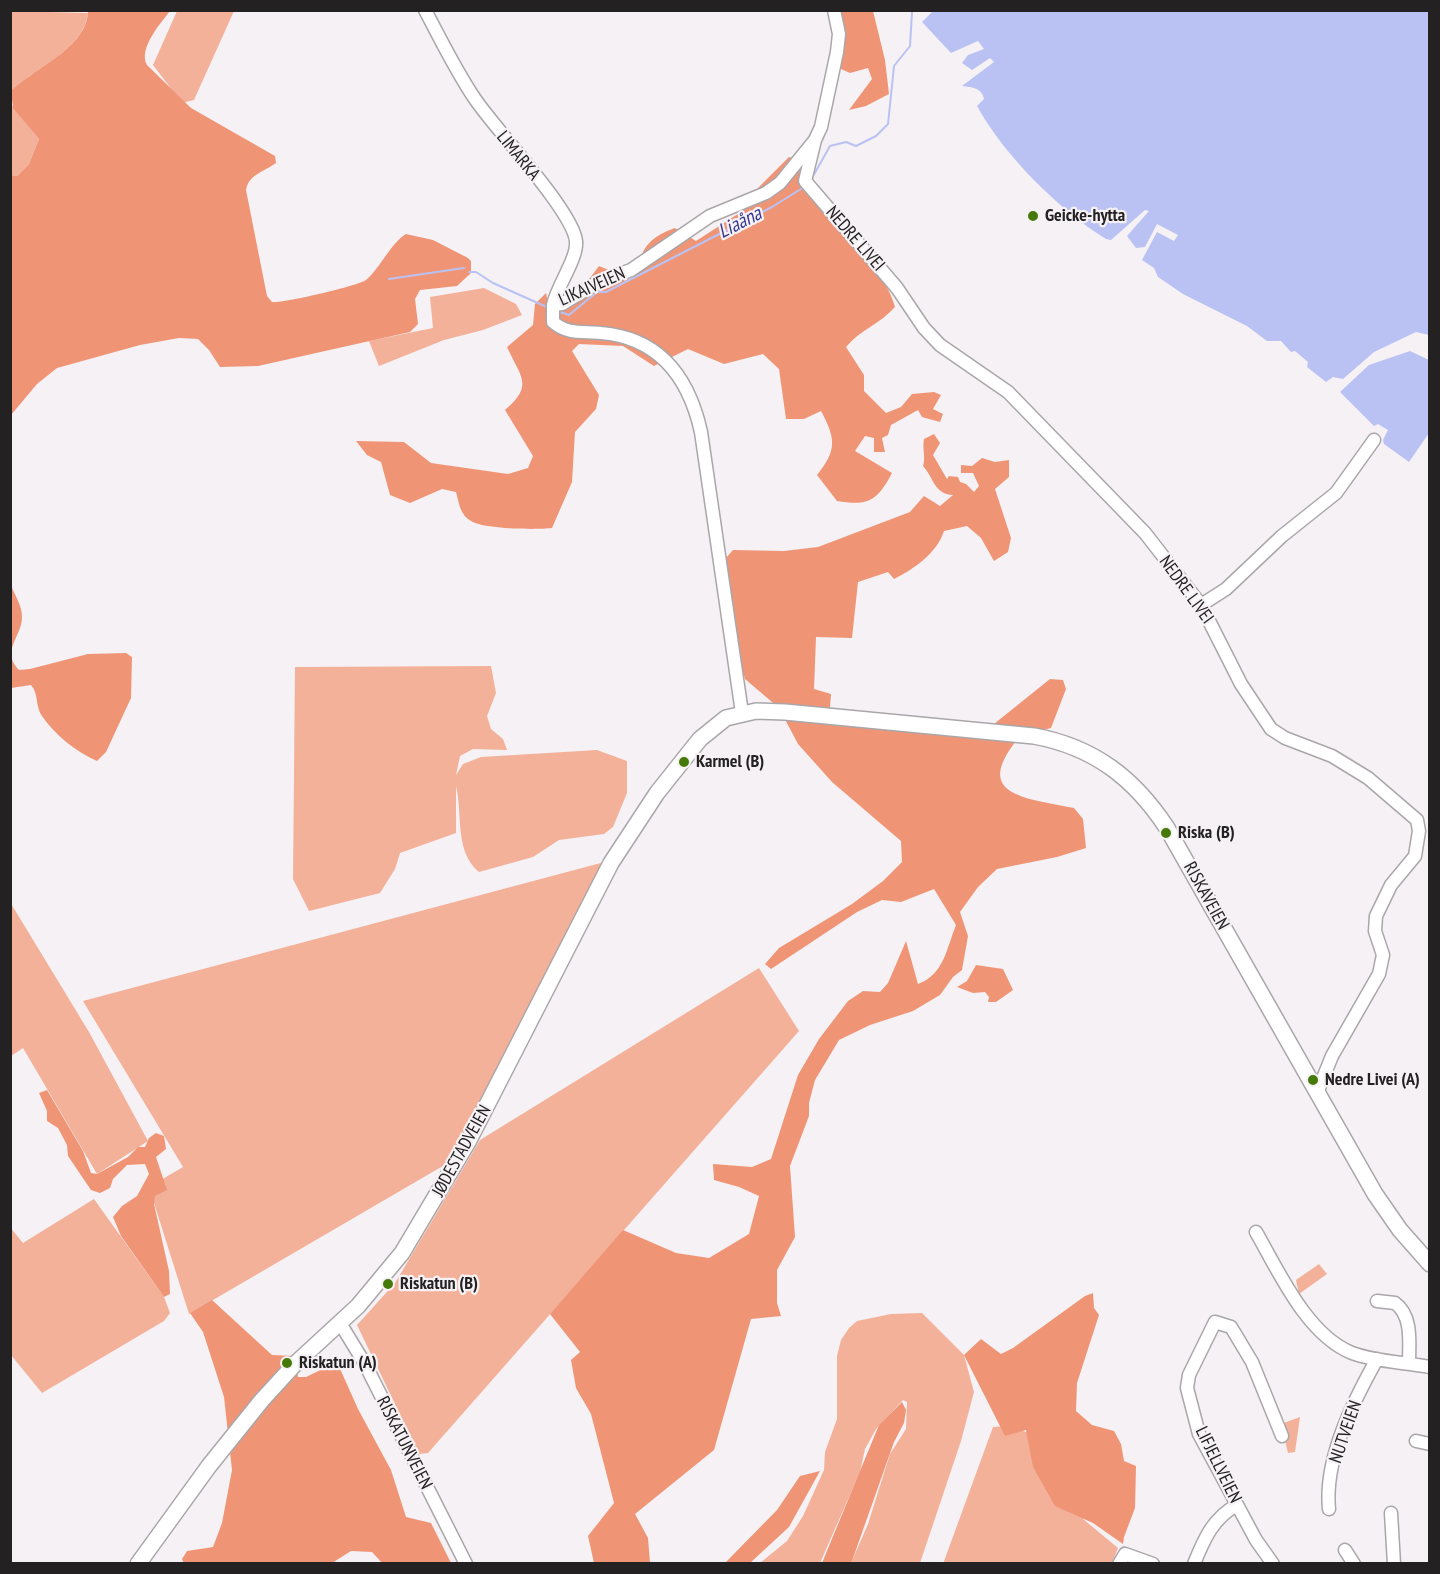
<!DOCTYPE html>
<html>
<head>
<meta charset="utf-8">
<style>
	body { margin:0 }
	#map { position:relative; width:1440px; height:1574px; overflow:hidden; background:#f5f1f4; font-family:"PT Sans Narrow",sans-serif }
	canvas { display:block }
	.frame { position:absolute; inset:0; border:12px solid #232122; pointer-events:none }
</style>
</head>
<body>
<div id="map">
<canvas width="1440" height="1574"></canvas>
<div class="frame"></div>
</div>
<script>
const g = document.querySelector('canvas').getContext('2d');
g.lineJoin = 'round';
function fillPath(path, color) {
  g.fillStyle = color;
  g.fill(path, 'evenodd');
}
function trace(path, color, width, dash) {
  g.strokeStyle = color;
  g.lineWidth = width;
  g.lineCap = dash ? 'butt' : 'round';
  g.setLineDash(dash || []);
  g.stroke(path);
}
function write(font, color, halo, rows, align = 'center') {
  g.font = font + ' "PT Sans Narrow",sans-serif';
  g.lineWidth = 4.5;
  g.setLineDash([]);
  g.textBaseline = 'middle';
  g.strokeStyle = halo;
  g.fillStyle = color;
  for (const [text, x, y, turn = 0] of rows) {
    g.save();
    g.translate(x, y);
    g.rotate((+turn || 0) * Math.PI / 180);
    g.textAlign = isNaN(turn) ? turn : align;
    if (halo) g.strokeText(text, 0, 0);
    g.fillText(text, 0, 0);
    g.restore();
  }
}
const green = new Path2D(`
	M11 11 88 13C83 51 35 67 11 91Z
	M177 11H234L194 100 182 103 153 65Z
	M10 103 39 139 29 164 17 176 11 175Z
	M484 288 516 304 522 315 483 330 444 340 379 366 369 341 433 328 430 297Z
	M491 666 496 693 487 716 491 729 503 739 507 750 473 749 460 756 456 775 463 764 481 757 597 750 627 761V793L613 827 604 834 559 840 533 857 479 872C454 851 463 814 456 786V833L400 853 395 869 380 893 309 911 293 879 295 667Z
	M612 860 448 1163 189 1314 149 1187 183 1167 83 1001Z
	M10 902 89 1032 148 1141 97 1174 23 1048 11 1056Z
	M759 968 799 1031 428 1453 419 1454 357 1325 395 1283 480 1140Z
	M94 1199 164 1297 170 1313 164 1321 42 1393 11 1355 10 1227 23 1243Z
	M1319 1264 1327 1274 1299 1294 1296 1280Z
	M922 1313 964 1355 974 1392 961 1441 920 1563H851L868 1524 890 1454 906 1429 907 1402 903 1400 876 1429 865 1449 860 1472 820 1563H760L787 1541 803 1516 824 1470 825 1452 837 1419V1356L841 1340 849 1328 857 1321 891 1314Z
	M1300 1417 1295 1452 1288 1453 1281 1424Z
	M1008 1426 1032 1434 1083 1519 1118 1548 1112 1563 943 1564 993 1427Z`);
const forest = new Path2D(`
	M88 11H170C160 24 138 49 147 65L191 108 275 156 276 163C264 172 249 174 246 190L267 296 272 302C280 304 358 286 366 280 381 267 391 243 406 234L433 240 468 258 471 261V273L457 286 420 290 415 299 418 324 410 332 258 366 220 367 209 350 198 339 179 338 140 345 57 368 37 384 11 415V175L17 176 29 164 39 139 13 108 11 91C34 68 87 48 88 11Z
	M838 11H873L885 60 889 94 866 106 849 110 872 79 868 68 850 73 841 69 843 31Z
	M789 157 799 160 800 177C826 209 886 269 895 307 880 324 861 329 846 347L864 375V391L886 413 901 407 912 394 934 392 941 395 933 409 943 414 940 422 922 417 918 410 891 425 888 435 882 438 885 452H874V438L865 436 855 451 892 473C877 502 867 506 837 501L817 475C837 450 836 439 821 411L804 419H786L779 369 763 354 724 364 688 349 654 366 623 346 579 344 572 351 599 395 596 409 575 432 572 482 552 528C536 530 483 529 471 521 460 515 459 503 456 492L442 489 410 503 390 495 381 462 367 455 356 441 404 442 431 463 508 474 528 468 533 456 505 410C534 385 521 378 507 347L533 325 535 304 546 293 550 313 578 294 599 266 630 279 639 271C640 246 653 236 675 228L696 241 747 208 752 194Z
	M934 434 940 443 933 455 947 479 949 476 958 477 960 482 966 484 974 492 979 486 973 473H961V465L972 466 982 458 995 462 1009 460V477L995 489 1011 538 1008 552 994 561 981 538 967 526 944 531C937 553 914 569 894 579L888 572 858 582 852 638 816 637 814 689 831 694 829 721 984 732 1050 679 1063 680 1066 689 1051 728 1039 731 1026 729C969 793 1016 797 1074 808L1083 819 1086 848 1057 857 997 869 978 887 960 912 968 936 962 970 953 977 940 995 913 1011 870 1025 839 1040 815 1080 809 1103V1116L790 1166 795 1237 777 1270V1303L781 1316 751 1319 714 1450 635 1514 648 1538 650 1563H594L588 1536 614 1503 591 1414 576 1388 571 1360 580 1352 550 1314 623 1230 676 1253 709 1258 749 1234 759 1196 739 1187 714 1180 713 1164 752 1167 771 1159 798 1075 819 1039 848 1001 863 991 880 992 888 983 906 941 918 984C944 975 947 947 956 925L934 889 901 902 882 900 857 912 771 969 765 964 779 948 852 904 883 881 902 862 901 841 832 782 798 744 779 708 745 679 736 646 724 560 733 550 784 551 818 547 910 512 924 496 940 506 953 495C934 494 934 478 923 466 926 457 922 449 924 439Z
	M11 585C15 596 22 605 22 617 22 637 0 651 19 670L30 669 88 654 126 653 132 657 131 698 106 752 97 761C76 752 55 735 42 716 35 706 39 694 31 685L11 688Z
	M976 965 1003 969 1013 990 996 1002H988L989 997 985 992 973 993 957 987 967 981Z
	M47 1090 83 1151 91 1173 97 1174 128 1157 138 1147H145L149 1138 156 1133 164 1136 166 1149 156 1157 167 1190 155 1196 154 1204 169 1271 170 1294 164 1297 121 1236 113 1217 122 1206 137 1196 149 1174 145 1164 127 1165 113 1179 110 1188 100 1193 91 1190 68 1156 67 1145 58 1128 47 1121V1111L39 1093Z
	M1093 1293 1094 1308 1099 1315 1077 1383 1076 1411 1092 1425 1114 1431 1121 1444 1124 1461 1136 1466 1135 1508 1124 1537 1123 1544 1093 1523 1055 1506 1033 1467 1026 1430 1005 1436 964 1355 981 1339 1001 1354 1013 1348 1085 1296Z
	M212 1300 272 1355 295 1356 298 1377H306L337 1362 358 1409 391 1470 406 1517 431 1523 451 1563H382L372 1552 351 1551 332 1563 184 1564 182 1559 187 1551 213 1547 222 1523 232 1470 224 1397 203 1332 190 1313Z
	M902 1402 906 1410 904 1423 894 1442 852 1561 850 1563H822L879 1425Z
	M820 1471 789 1527 750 1563H725L777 1510 800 1476Z`);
const water = new Path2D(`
	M934 10 1429 11V335L1416 332 1374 352 1343 379 1333 377 1326 382 1307 367 1308 362 1295 351 1291 352 1281 341H1267L1247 326 1183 294 1158 277 1154 268 1142 260 1157 232 1174 241 1178 235 1157 224 1145 247 1136 248 1127 236 1149 211 1145 210 1111 240 1106 239C1059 210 1003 154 977 106L984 99C982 88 972 87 962 86L994 62 990 58 972 70 962 63 968 55 984 49 978 41 951 53 922 22Z
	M1410 351 1429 360V433L1409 462 1384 444 1383 440 1388 430 1378 424 1374 426 1340 392 1369 365Z`);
const stream = new Path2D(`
	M812 178 830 146 846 142 856 146 876 136 888 124 894 66 910 46 912 12
	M469 272H476L493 283 549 308
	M389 279 464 268
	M557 311 569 315 597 292H606L772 207 804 187`);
const minor = new Path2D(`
	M425 10C441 40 456 71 475 99 495 129 573 211 576 241 578 258 557 286 553 305
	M815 140 805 181 897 288 924 328 940 345 1008 392 1145 533 1201 605 1241 684 1271 729 1285 738 1332 756 1368 778 1417 820 1419 831 1415 856 1391 885 1376 916 1375 931 1383 955 1379 974 1332 1056 1317 1093
	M1201 605 1226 589 1282 536 1336 493 1374 440
	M742 713 701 432C689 378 660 338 601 333 583 331 568 335 553 322V305L562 304 600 281 631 270 710 216 766 193 780 183 815 140 821 127 837 52 839 34 834 10
	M1256 1232C1279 1272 1307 1335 1352 1353 1376 1362 1404 1362 1430 1367
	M1377 1301 1395 1303C1413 1316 1409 1343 1409 1363
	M340 1323 365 1364 466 1564
	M1416 1441 1430 1444
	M1329 1509C1324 1459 1353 1402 1377 1359
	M1391 1513 1394 1564
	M1345 1550 1354 1564
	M1119 1564 1125 1554 1153 1564
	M1194 1564C1204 1539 1213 1518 1237 1505
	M1273 1564 1256 1540 1199 1434 1187 1388 1189 1375 1215 1322 1231 1327 1252 1362 1282 1436`);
const major = new Path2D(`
	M138 1564 209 1466 262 1400 295 1364 358 1306 402 1253 468 1142 611 863 657 793 700 739 726 718 756 711 785 712 1034 736C1094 747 1134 778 1167 828L1375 1194 1400 1230 1430 1264`);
const markers = [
	[1033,216,6,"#467a08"],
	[684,762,6,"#467a08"],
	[1166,833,6,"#467a08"],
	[1313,1080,6,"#467a08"],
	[388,1284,6,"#467a08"],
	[287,1363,6,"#467a08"]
];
const streetNames = [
	["LIMARKA",518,156,51],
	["NEDRE LIVEI",855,239,49],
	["LIKAIVEIEN",592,287,-24],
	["NEDRE LIVEI",1186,590,54],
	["RISKAVEIEN",1206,896,61],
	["JØDESTADVEIEN",462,1151,-61],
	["NUTVEIEN",1346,1432,-71],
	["RISKATUNVEIEN",404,1443,63],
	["LIFJELLVEIEN",1218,1465,64]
];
const poiNames = [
	["Geicke-hytta",1045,216],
	["Karmel (B)",696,762],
	["Riska (B)",1178,833],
	["Nedre Livei (A)",1325,1080],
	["Riskatun (B)",400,1284],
	["Riskatun (A)",299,1363]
];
const waterNames = [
	["Liaåna",740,223,-27]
];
fillPath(green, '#f3b19a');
fillPath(forest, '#ef9575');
fillPath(water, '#b9c2f3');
trace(stream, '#b9c2f3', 2);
trace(minor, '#aaa6a9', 15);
trace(major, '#aaa6a9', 18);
trace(minor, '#fff', 12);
trace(major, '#fff', 15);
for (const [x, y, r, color] of markers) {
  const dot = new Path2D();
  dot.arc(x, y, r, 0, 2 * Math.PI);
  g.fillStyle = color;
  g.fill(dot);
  trace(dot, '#f5f1f4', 2);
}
write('18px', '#232122', '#f5f1f4', streetNames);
write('bold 18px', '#232122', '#f5f1f4', poiNames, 'left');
write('italic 20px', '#363692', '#f5f1f4', waterNames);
</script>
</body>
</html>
